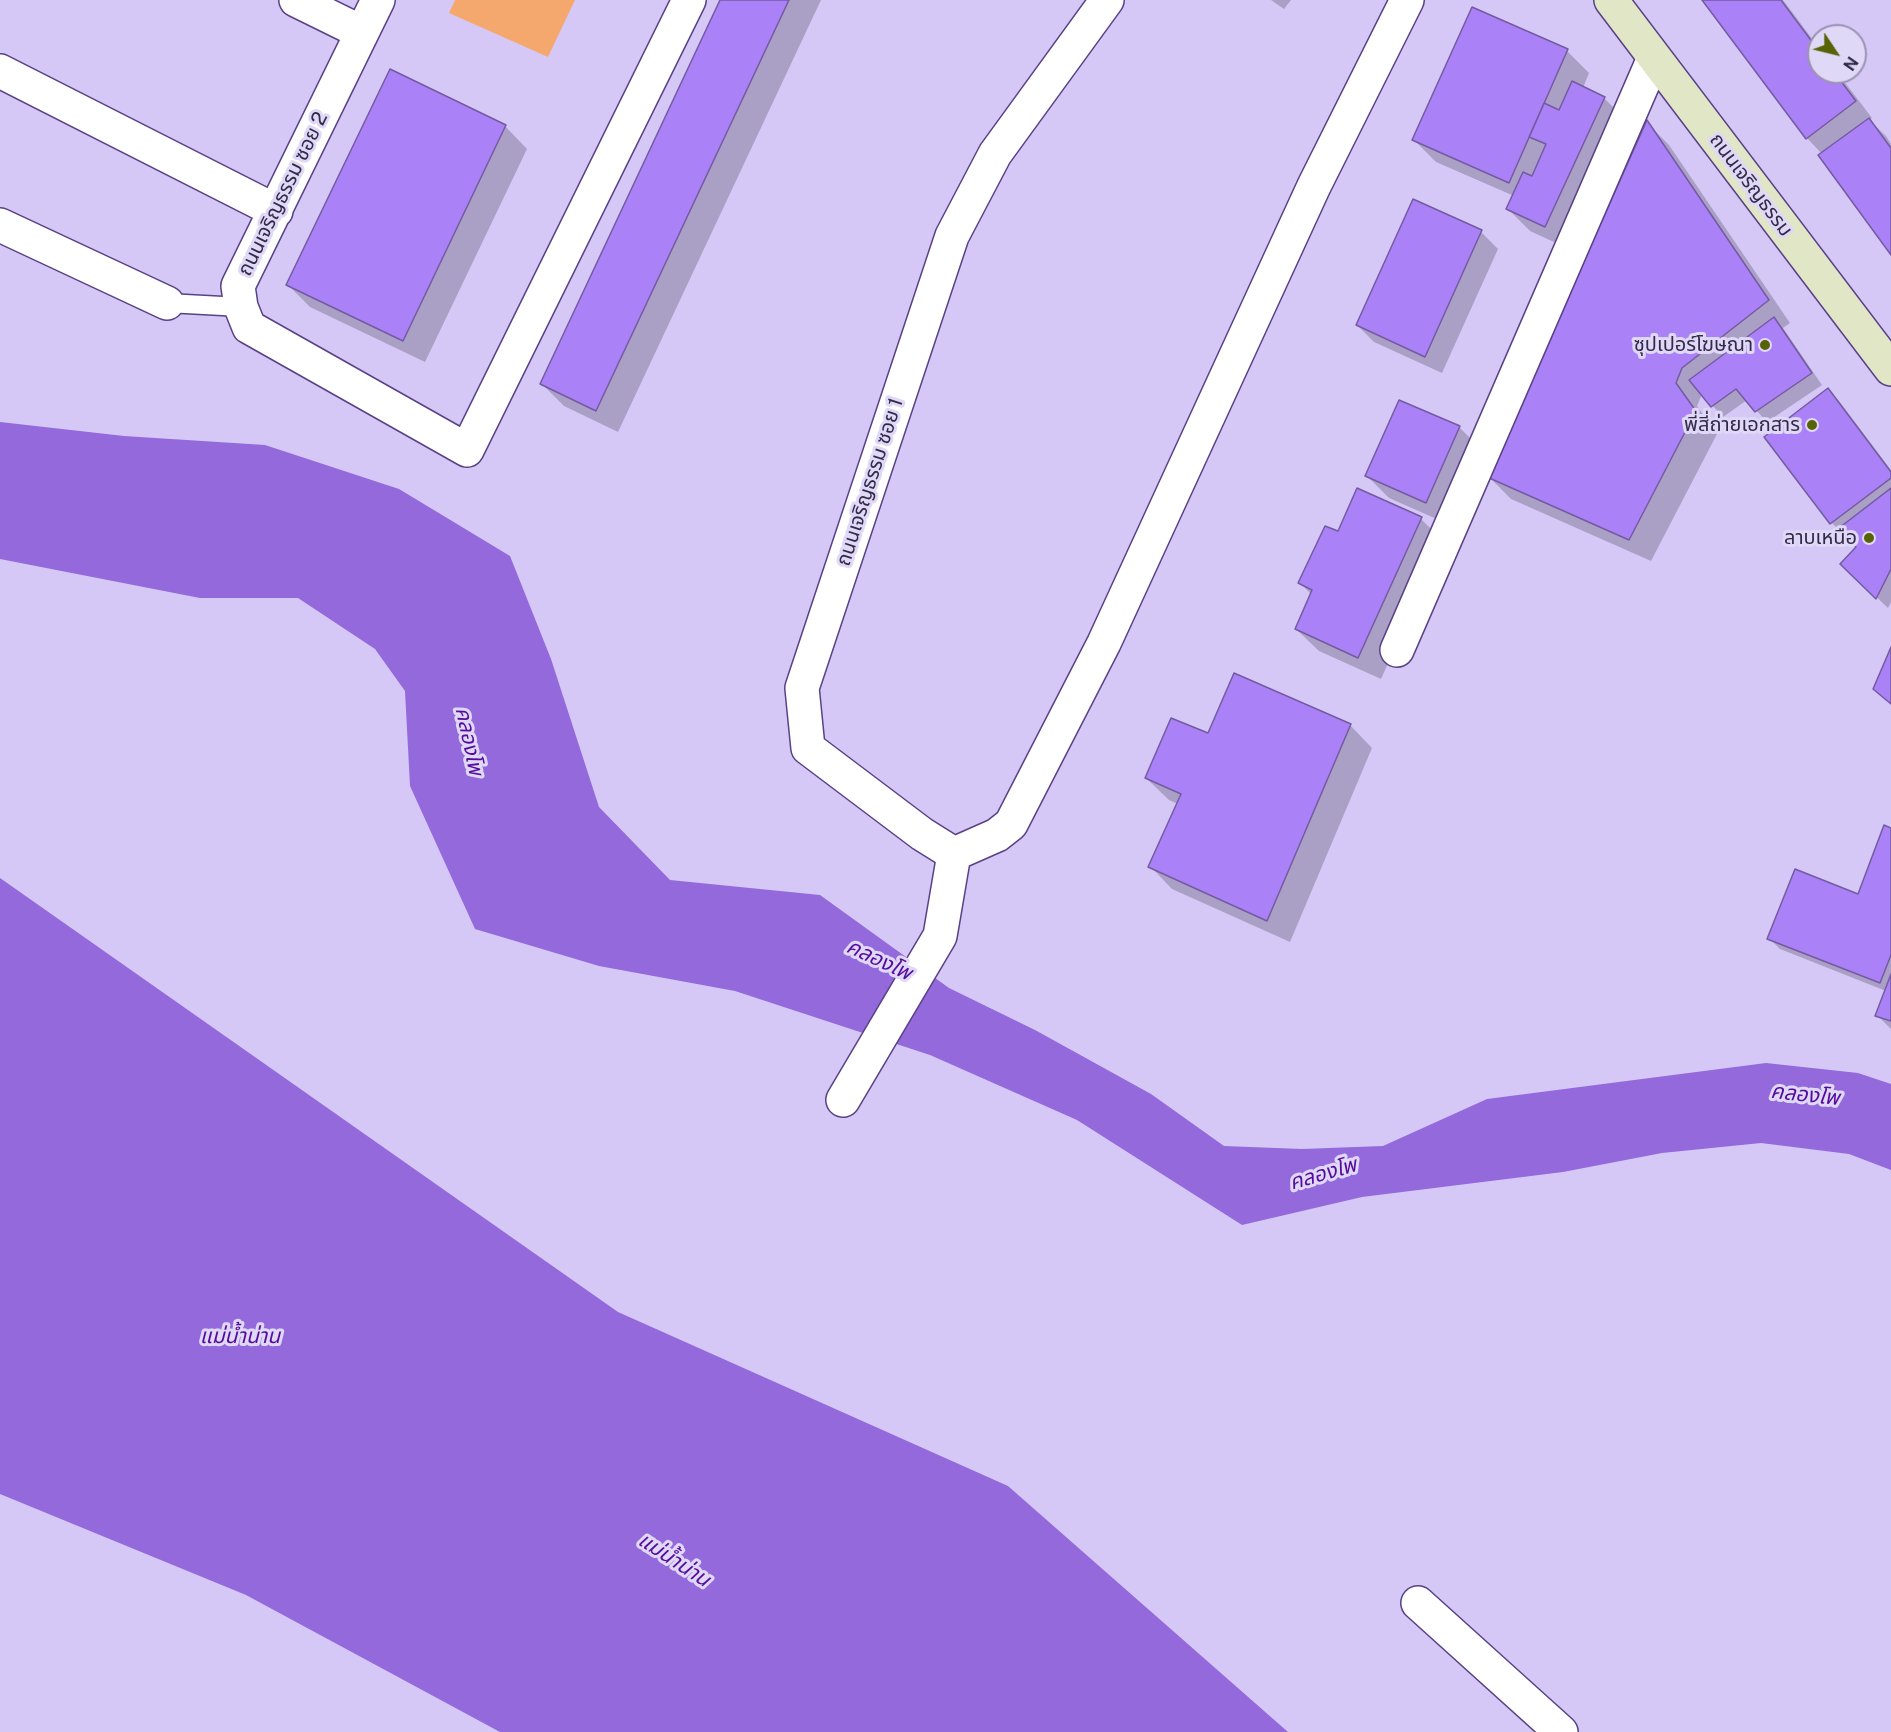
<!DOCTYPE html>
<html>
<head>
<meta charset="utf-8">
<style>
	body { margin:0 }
	#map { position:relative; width:1891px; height:1732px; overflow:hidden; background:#d5c8f7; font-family:"Public Sans",sans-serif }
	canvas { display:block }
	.north { position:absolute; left:1807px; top:24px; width:60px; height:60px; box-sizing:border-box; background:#e0d8f7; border:2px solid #9b92b1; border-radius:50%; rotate:125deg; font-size:16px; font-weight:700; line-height:24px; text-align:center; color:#332a48 }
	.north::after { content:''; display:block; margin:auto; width:21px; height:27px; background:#576305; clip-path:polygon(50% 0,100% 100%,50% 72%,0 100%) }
</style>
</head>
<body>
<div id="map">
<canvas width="1891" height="1732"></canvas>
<div class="north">N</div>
</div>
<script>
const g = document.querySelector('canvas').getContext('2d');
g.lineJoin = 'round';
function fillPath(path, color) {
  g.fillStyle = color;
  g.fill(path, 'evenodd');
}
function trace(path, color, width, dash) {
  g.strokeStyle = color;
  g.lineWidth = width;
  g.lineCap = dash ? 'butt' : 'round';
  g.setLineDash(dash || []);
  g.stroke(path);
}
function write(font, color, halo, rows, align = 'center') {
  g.font = font + ' "Public Sans","Noto Sans Thai",sans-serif';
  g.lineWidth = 6;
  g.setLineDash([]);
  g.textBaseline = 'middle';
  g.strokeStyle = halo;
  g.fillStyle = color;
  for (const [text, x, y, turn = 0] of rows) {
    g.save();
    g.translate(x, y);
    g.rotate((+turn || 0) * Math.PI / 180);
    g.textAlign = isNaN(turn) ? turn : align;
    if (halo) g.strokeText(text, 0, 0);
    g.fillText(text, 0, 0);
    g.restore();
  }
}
const green = new Path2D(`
	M455 0H575L548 57 449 13Z`);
const water = new Path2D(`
	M0 422 124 436 265 445 399 489 510 556 551 659 599 807 670 880 820 895 949 988 1035 1030 1151 1094 1224 1146 1302 1149 1383 1146 1487 1099 1766 1063 1858 1073 1891 1084V1170L1849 1154 1761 1143 1662 1153 1563 1172 1362 1197 1242 1225 1077 1120 930 1055 735 991 599 966 475 929 410 786 405 691 375 649 298 598H200L0 559Z
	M0 878 618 1312 1008 1486 1288 1732H500L246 1595 0 1494Z`);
const shadow = new Path2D(`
	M722 0H821L618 432 564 406 542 384Z
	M1271 0H1291L1284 9Z
	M1703 0H1783L1819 48V72H1837L1872 118 1869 120 1886 136 1891 144V253L1822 154 1807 138Z
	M1567 51 1589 73 1583 88 1604 98 1626 120 1567 248 1530 231 1508 209 1514 196 1436 162 1414 140Z
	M1647 123 1669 145 1790 323 1783 328 1822 385 1767 422 1747 400 1723 417 1702 394 1697 406 1717 434 1651 561 1511 499 1489 477Z
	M505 126 527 149 425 362 310 307 288 285Z
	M1414 201 1481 232 1498 249 1442 373 1374 342 1357 325Z
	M1828 390 1839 401 1891 470V602L1888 608 1842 564 1858 547 1845 533 1843 534 1832 523 1766 437Z
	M1459 427 1481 449 1448 524 1389 498 1367 476Z
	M1421 519 1443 541 1381 679 1319 651 1296 629 1312 595 1300 583 1339 533Z
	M1350 725 1372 748 1290 942 1172 889 1150 866 1178 804 1169 800 1146 778 1209 735Z
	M1891 830V1029L1877 1015 1886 991 1780 949 1769 938 1858 896Z`);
const building = new Path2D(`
	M720 0H789L596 411 540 384Z
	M1702 0H1781L1819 51V72H1834L1856 101 1806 139Z
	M1472 7 1568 49 1509 183 1412 140Z
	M390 69 506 125 403 341 286 285Z
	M1572 81 1605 97 1545 227 1506 209 1523 172 1532 176 1546 144 1529 137 1544 103 1559 110Z
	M1869 118 1891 148V255L1818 155Z
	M1647 120 1769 300 1682 368 1676 383 1696 411 1629 540 1487 477Z
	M1413 199 1482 230 1425 357 1356 325Z
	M1774 317 1812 373 1755 412 1736 389 1711 407 1689 380Z
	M1828 388 1891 472V478L1830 524 1764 437Z
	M1399 400 1460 426 1426 503 1365 476Z
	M1357 488 1422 517 1358 658 1295 629 1312 590 1298 583 1325 526 1338 531Z
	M1891 488V569L1876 599 1840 564 1856 547 1839 528Z
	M1891 647V704L1873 689Z
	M1234 673 1351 724 1267 921 1148 867 1181 794 1145 778 1171 718 1208 733Z
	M1884 825 1891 828V955L1880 983 1767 939 1795 869 1858 894Z
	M1891 974V1021L1875 1016Z`);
const lane = new Path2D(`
	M167 303 241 307`);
const street = new Path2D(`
	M296 0 361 32
	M378 0 238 286 241 307 249 327 467 450 689 0
	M0 71 276 211
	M0 225 167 303
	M1397 650 1654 58
	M954 854 997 835 1011 824 1104 643 1314 186 1407 0
	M843 1100 940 936 954 854 922 834 808 748 802 688 952 236 995 154 1107 0
	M1418 1603 1561 1732`);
const secondary = new Path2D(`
	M1611 0 1891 369`);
const markers = [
	[1765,345,6,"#576305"],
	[1812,425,6,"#576305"],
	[1869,538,6,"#576305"]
];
const streetNames = [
	["ถนนเจริญธรรม",1751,185,53],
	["ถนนเจริญธรรม ซอย 2",283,194,-64],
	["ถนนเจริญธรรม ซอย 1",870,482,-72]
];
const poiNames = [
	["ซุปเปอร์โฆษณา",1753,345],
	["พี่สี่ถ่ายเอกสาร",1800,425],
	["ลาบเหนือ",1857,538]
];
const waterNames = [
	["คลองโพ",469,741,78],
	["คลองโพ",879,960,25],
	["คลองโพ",1805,1095,6],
	["คลองโพ",1323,1174,-16],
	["แม่น้ำน่าน",240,1337],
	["แม่น้ำน่าน",674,1560,33]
];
fillPath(green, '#f5a86d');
fillPath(water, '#9369dc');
fillPath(shadow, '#0003');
fillPath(building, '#aa81f6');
trace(building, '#735ba1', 1.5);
trace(lane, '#594185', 21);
trace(street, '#594185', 36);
trace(secondary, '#594185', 36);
trace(lane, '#fff', 18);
trace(street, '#fff', 33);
trace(secondary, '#e1e6c6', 33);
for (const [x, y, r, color] of markers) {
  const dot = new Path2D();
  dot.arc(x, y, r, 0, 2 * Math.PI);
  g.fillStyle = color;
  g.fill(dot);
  trace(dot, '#e0d8f7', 2);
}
write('20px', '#332a48', '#e0d8f7', streetNames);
write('20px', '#332a48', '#e0d8f7', poiNames, 'right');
write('italic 21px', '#550b9d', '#e0d8f7', waterNames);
</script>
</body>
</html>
